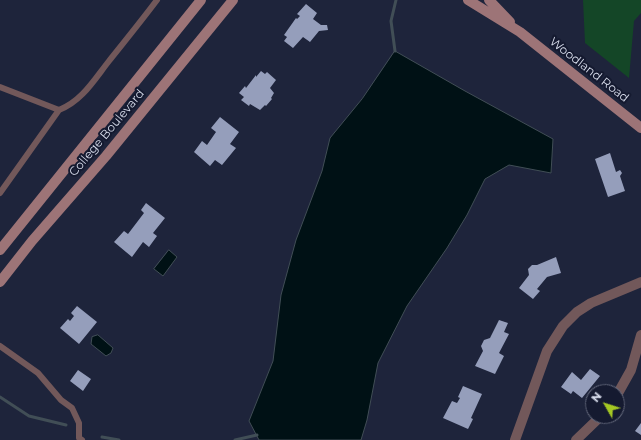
<!DOCTYPE html>
<html>
<head>
<meta charset="utf-8">
<style>
	body { margin:0 }
	#map { position:relative; width:641px; height:440px; overflow:hidden; background:#1e243b; font-family:Montserrat,sans-serif }
	canvas { display:block }
	.north { position:absolute; left:585px; top:384px; width:40px; height:40px; box-sizing:border-box; background:#151a30; border:1px solid #63687b; border-radius:50%; rotate:309deg; font-size:11px; font-weight:700; line-height:16px; text-align:center; color:#d8ddec }
	.north::after { content:''; display:block; margin:auto; width:14px; height:18px; background:#a5c823; clip-path:polygon(50% 0,100% 100%,50% 72%,0 100%) }
</style>
</head>
<body>
<div id="map">
<canvas width="641" height="440"></canvas>
<div class="north">N</div>
</div>
<script>
const g = document.querySelector('canvas').getContext('2d');
g.lineJoin = 'round';
function fillPath(path, color) {
  g.fillStyle = color;
  g.fill(path, 'evenodd');
}
function trace(path, color, width, dash) {
  g.strokeStyle = color;
  g.lineWidth = width;
  g.lineCap = dash ? 'butt' : 'round';
  g.setLineDash(dash || []);
  g.stroke(path);
}
function write(font, color, halo, rows, align = 'center') {
  g.font = font + ' Montserrat,sans-serif';
  g.lineWidth = 4;
  g.setLineDash([]);
  g.textBaseline = 'middle';
  g.strokeStyle = halo;
  g.fillStyle = color;
  for (const [text, x, y, turn = 0] of rows) {
    g.save();
    g.translate(x, y);
    g.rotate((+turn || 0) * Math.PI / 180);
    g.textAlign = isNaN(turn) ? turn : align;
    if (halo) g.strokeText(text, 0, 0);
    g.fillText(text, 0, 0);
    g.restore();
  }
}
const green = new Path2D(`
	M583 0H641V13L634 21 629 78 585 43Z`);
const water = new Path2D(`
	M395 51 465 91 553 139 551 173 509 165 485 179 467 215 447 248 407 306 378 363 367 420 361 440H259L249 421 273 361 281 295 296 240 322 171 330 138 362 99Z
	M169 250 177 257 163 276 154 269Z
	M98 335 113 348 111 353 106 356 91 344 92 337Z`);
const stream = new Path2D(`
	M395 51 391 21 396 0
	M0 397 29 416 66 425
	M102 437 119 440
	M235 440 257 435`);
const building = new Path2D(`
	M306 4 317 13 313 19 321 25H327L328 30 319 31 310 42 303 37 293 48 284 41 287 37 284 35 296 18 297 19 300 16 297 14Z
	M261 71 265 74 267 72 276 80 270 88 274 93 271 98 272 99 266 106 265 105 260 110 250 104 249 106 241 100 244 97 239 93 245 86 246 88 256 75V77Z
	M220 117 239 132 230 144 236 148 222 165 215 160 210 166 194 152 202 141 207 145 216 132 211 128Z
	M610 153 616 172 620 170 622 173 620 176 625 191 608 197 595 159Z
	M146 203 165 218 153 233 157 236 149 247 143 242 132 257 114 242 124 231 128 234 144 213 141 210Z
	M556 257 561 273 547 277 537 289 540 291 533 299 519 288 529 275 528 269 532 265H537Z
	M77 306 97 322 79 344 60 328 68 319 70 321 74 316 71 313Z
	M499 320 508 323 504 332 509 334 499 353 504 356 495 374 475 366 483 351 481 346 484 340 490 338Z
	M590 369 600 376 582 398 573 391 571 394 561 387 572 372 581 380Z
	M78 370 91 379 83 391 70 381Z
	M463 386 482 394 471 418 473 419 468 429 443 418 452 401 457 403 460 398 458 397Z
	M641 423V435L635 431Z`);
const service = new Path2D(`
	M0 87 59 110 0 193
	M59 110C82 101 94 80 109 61 125 41 142 20 157 0
	M0 346 38 373 61 400 72 408 79 423V438L82 440`);
const minor = new Path2D(`
	M617 395 631 370 641 335
	M515 440 547 351 563 326 577 312 591 303 641 282
	M576 440 601 416`);
const secondary = new Path2D(`
	M468 0 520 32 641 128
	M489 0 510 22
	M0 250 201 0
	M0 282 32 241 106 156 233 0`);
const streetNames = [
	["Woodland Road",589,70,38],
	["College Boulevard",107,133,-50]
];
fillPath(green, '#144627');
fillPath(water, '#001115');
trace(water, '#414e56', 1);
trace(stream, '#414e56', 3);
fillPath(building, '#959ebb');
trace(service, '#72585a', 6);
trace(minor, '#72585a', 10);
trace(secondary, '#9d7477', 10);
write('12px', '#d8ddec', '#151a30', streetNames);
</script>
</body>
</html>
